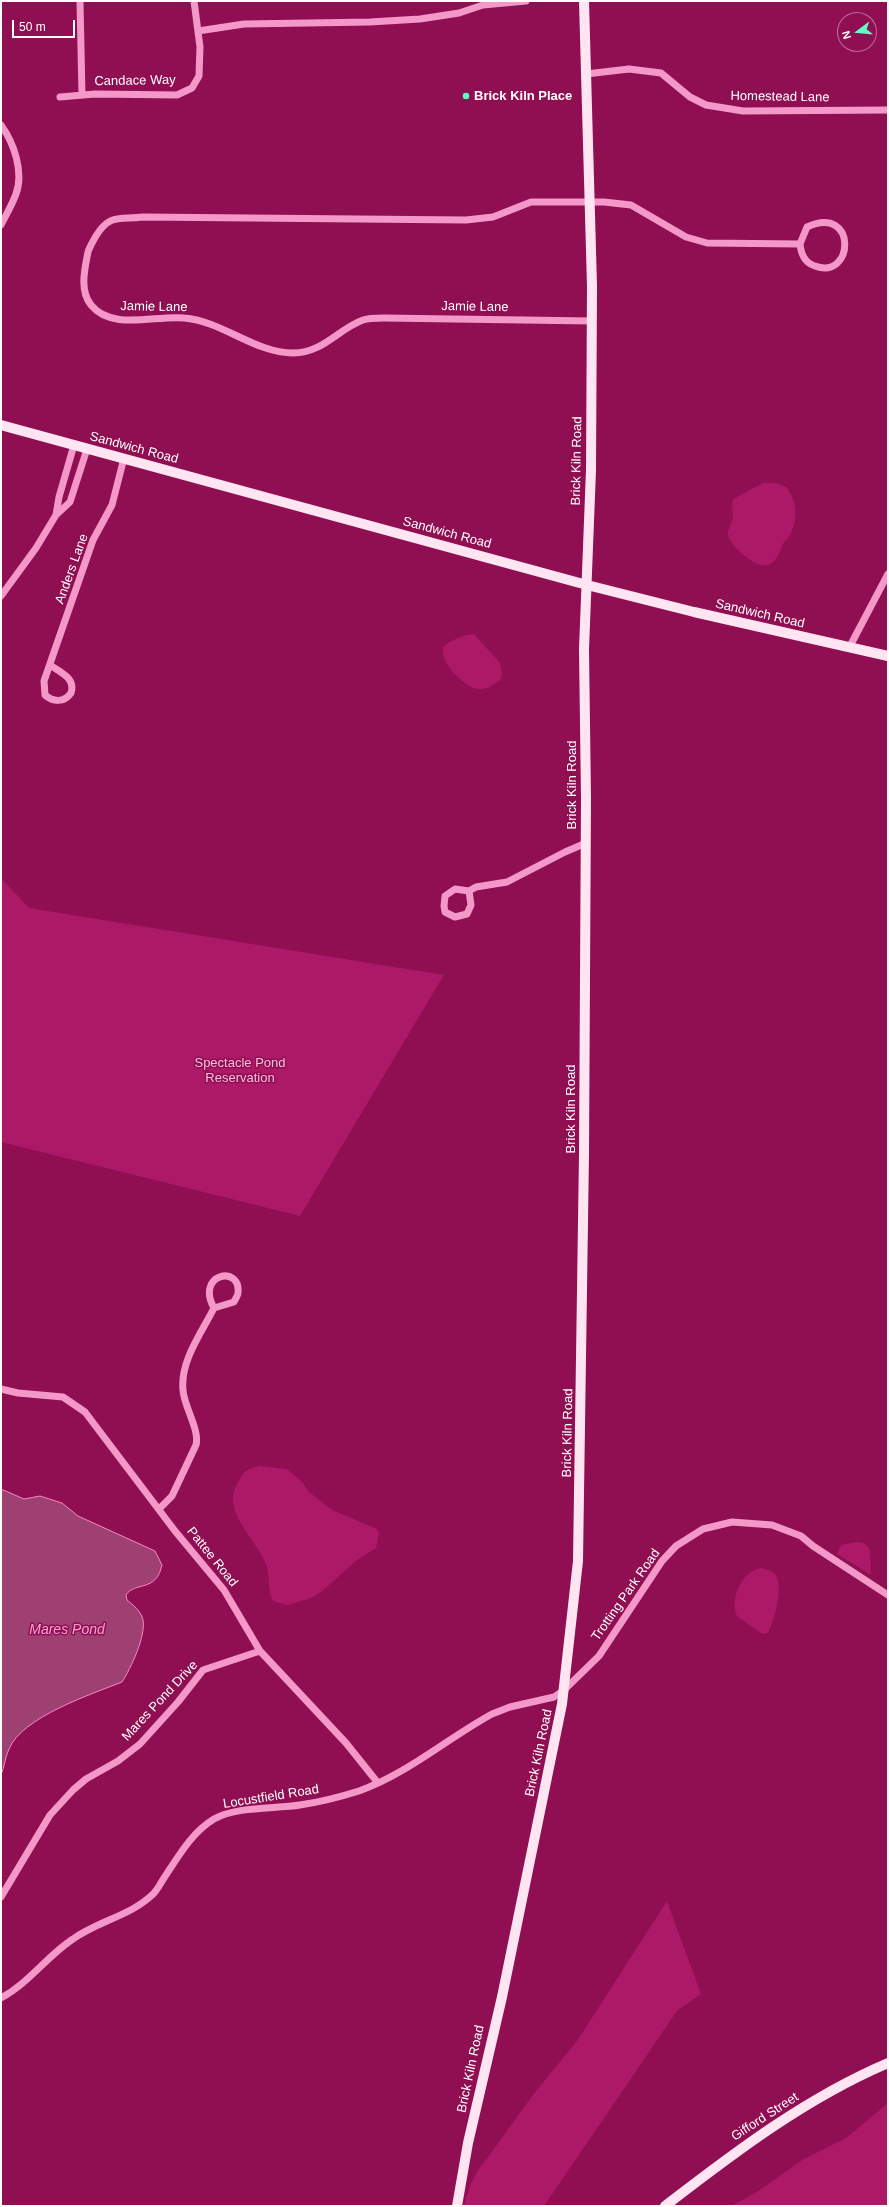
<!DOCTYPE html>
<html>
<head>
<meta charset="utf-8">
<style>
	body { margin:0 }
	#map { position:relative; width:889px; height:2207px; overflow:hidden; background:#900e52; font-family:Helvetica,sans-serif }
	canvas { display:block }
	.frame { position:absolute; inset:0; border:2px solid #fff; pointer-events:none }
	.north { position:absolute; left:837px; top:12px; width:40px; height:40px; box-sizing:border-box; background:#900e52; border:1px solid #bc6e97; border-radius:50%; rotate:254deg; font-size:11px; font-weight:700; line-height:16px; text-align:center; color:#fff }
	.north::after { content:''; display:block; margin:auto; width:14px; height:18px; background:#5affc1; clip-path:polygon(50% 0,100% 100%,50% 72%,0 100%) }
	.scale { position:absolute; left:12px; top:20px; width:63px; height:18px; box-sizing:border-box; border:2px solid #fff; border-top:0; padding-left:5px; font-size:12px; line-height:14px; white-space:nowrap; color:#fff; -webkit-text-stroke:3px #900e52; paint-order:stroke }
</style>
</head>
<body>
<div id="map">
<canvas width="889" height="2207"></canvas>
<div class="frame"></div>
<div class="north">N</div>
<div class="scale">50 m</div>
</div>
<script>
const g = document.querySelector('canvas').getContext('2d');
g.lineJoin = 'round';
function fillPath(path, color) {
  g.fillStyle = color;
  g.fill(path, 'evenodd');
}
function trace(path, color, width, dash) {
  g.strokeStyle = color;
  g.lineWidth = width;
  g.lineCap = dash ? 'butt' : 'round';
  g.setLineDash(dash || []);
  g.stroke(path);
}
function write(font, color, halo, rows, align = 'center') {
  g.font = font + ' Helvetica,sans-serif';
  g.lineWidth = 3;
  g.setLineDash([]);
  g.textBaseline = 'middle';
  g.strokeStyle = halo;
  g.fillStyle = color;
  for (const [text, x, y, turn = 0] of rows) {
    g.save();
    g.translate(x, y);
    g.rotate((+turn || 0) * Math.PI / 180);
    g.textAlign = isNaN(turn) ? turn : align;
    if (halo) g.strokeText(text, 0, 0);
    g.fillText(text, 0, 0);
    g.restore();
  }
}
const green = new Path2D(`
	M763 483H776L786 487C797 500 798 518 791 533 789 538 784 541 782 546 779 554 776 562 768 565 756 569 730 546 728 535 727 529 731 526 732 520 734 513 731 507 733 499Z
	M474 634 500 663 502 674 501 679C494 684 488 690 478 689 465 688 439 662 443 647 452 639 462 636 474 634Z
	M1 878 29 908 444 975 300 1216 1 1142Z
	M259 1466 287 1469 303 1483 308 1491 332 1510 377 1529 379 1533 376 1548 357 1560 321 1592 309 1599 287 1605 273 1601C266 1587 271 1575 265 1562 255 1538 220 1510 238 1482 245 1470 246 1470 259 1466Z
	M857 1542 864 1543 870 1549 871 1575 837 1554 841 1545Z
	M761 1568C765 1569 770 1570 773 1572 786 1582 774 1621 768 1633L762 1634 737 1616C729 1599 742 1571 761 1568Z
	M667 1901 701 1994 677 2011 544 2206H464C469 2188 473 2174 486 2160L532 2096 577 2041Z
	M888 2103V2206H731L757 2192 802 2160 846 2138Z`);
const water = new Path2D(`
	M1 1489 24 1499 40 1496 62 1503 78 1516 155 1551 162 1565C156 1593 135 1581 126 1595L127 1600C133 1605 141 1611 143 1620 146 1636 131 1668 122 1682 92 1694 22 1717 9 1749 5 1757 5 1766 1 1775Z`);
const minor = new Path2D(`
	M80 1 82 95
	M198 31 244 24 370 22 420 19 459 13 483 5 526 1
	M586 74 629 69 661 73 690 97 706 105 743 111 888 110
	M60 97 95 94 177 95 192 88 199 76 200 47 194 1
	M1 125C14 143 24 172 16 194 12 205 6 215 1 225
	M592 321 384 318C378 318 369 318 363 320 338 329 323 353 293 353 255 353 222 321 184 318 155 315 112 331 91 305 79 290 85 268 88 252 90 246 93 241 96 236 110 213 120 220 143 217L466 220 493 217 531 202H604L631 205 686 237 707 243 800 244C801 254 805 263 815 266 854 281 858 204 807 227L800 244
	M56 515 59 497 74 445
	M1 596 36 548 56 515 70 502 87 449
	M849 648 888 574
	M50 665C60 672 76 678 71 693 64 703 53 702 45 695L44 681 93 540 112 505 124 458
	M469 891 471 905 467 914 455 917 445 912 444 906 445 896 455 889 469 891 476 887 507 882 565 852 586 843
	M1 1389 18 1393 63 1397 85 1412 175 1531 224 1590 260 1651 346 1743 378 1783
	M159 1509 172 1496 196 1445C200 1430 184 1407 183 1390 180 1361 202 1332 214 1308 195 1274 241 1264 238 1293 238 1296 235 1299 234 1302L214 1308
	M1 1897 50 1815 73 1790 86 1779 118 1761 140 1744 178 1702 203 1670 260 1651
	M1 1998C29 1983 47 1956 73 1939 98 1921 130 1916 152 1895 157 1891 160 1884 164 1878 178 1857 192 1832 214 1819 237 1806 275 1809 300 1805 320 1802 340 1797 359 1791 407 1774 448 1738 492 1714L510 1707 554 1697 564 1690 599 1656 662 1561 676 1546 703 1529 732 1522 772 1525 801 1536 813 1546 888 1595`);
const major = new Path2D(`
	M1 425 587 585 694 612 888 656
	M457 2206 468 2143 502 1997 562 1704 578 1561 584 1154 586 799 584 649 591 470 592 286 584 1
	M665 2206C735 2152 806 2098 888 2063`);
const markers = [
	[466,96,4,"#5affc1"]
];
const streetNames = [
	["Candace Way",135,81,-1],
	["Homestead Lane",780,97,1],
	["Jamie Lane",154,307,1],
	["Jamie Lane",475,307,1],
	["Sandwich Road",134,448,15],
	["Brick Kiln Road",577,461,-89],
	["Sandwich Road",447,533,15],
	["Anders Lane",72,569,-70],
	["Sandwich Road",760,614,13],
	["Brick Kiln Road",572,785,-90],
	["Brick Kiln Road",571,1109,-90],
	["Brick Kiln Road",568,1433,-89],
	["Pattee Road",212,1557,51],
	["Trotting Park Road",626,1595,-55],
	["Mares Pond Drive",160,1701,-47],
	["Brick Kiln Road",539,1753,-78],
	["Locustfield Road",271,1797,-9],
	["Brick Kiln Road",471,2069,-78],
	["Gifford Street",765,2117,-33]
];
const poiNames = [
	["Brick Kiln Place",474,96]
];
const parkNames = [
	["Spectacle Pond",240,1063],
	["Reservation",240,1078]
];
const waterNames = [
	["Mares Pond",67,1630]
];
fillPath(green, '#ac1967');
fillPath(water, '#9f4072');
trace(water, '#f888c6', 1);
trace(minor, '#f497c9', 7);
trace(major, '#ffe4f1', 10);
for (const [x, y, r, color] of markers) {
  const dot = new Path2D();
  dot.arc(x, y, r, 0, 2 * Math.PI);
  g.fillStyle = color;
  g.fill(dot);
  trace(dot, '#900e52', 1.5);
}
write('13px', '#fff', '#900e52', streetNames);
write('bold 13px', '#fff', '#900e52', poiNames, 'left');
write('13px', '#febfe1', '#900e52', parkNames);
write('italic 14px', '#fba3d3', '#900e52', waterNames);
</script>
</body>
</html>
